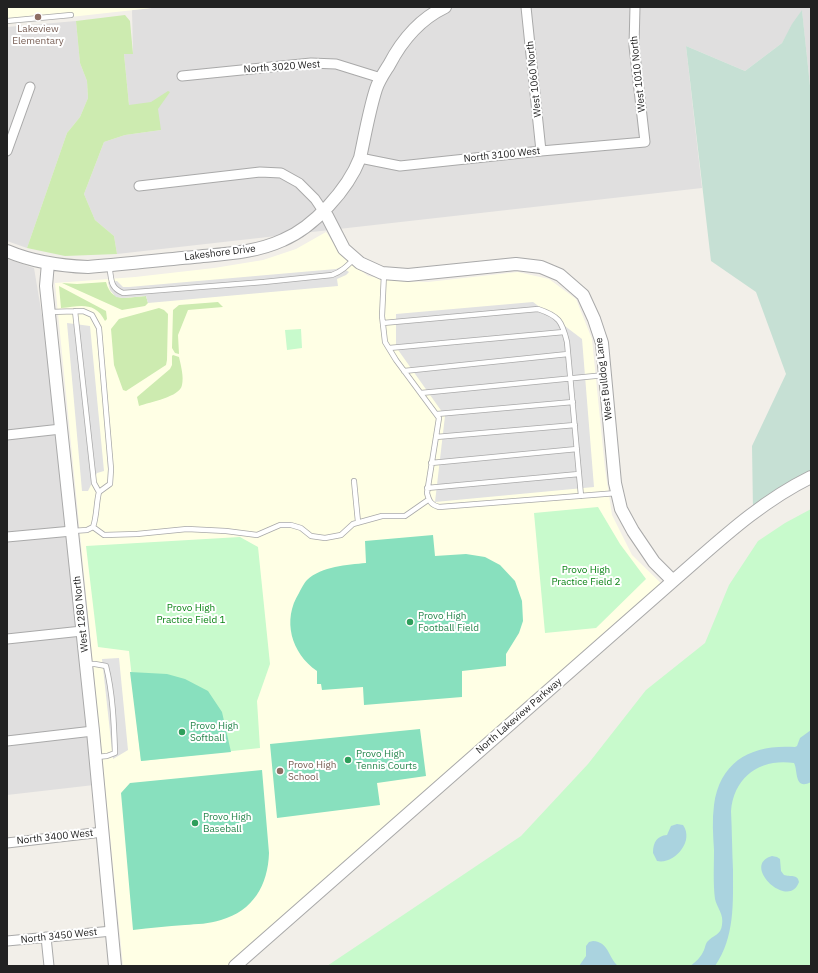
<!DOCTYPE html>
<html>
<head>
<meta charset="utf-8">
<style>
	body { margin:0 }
	#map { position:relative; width:818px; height:973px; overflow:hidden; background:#f2efe9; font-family:"IBM Plex Sans",sans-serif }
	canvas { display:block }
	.frame { position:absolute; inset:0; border:8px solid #222; pointer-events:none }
</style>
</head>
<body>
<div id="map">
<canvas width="818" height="973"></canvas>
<div class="frame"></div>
</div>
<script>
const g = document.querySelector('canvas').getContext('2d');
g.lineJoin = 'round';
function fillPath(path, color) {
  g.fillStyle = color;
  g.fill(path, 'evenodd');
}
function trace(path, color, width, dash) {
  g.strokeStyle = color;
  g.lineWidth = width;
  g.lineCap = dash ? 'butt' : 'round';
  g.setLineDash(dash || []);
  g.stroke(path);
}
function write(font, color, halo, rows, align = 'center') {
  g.font = font + ' "IBM Plex Sans",sans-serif';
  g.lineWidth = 4;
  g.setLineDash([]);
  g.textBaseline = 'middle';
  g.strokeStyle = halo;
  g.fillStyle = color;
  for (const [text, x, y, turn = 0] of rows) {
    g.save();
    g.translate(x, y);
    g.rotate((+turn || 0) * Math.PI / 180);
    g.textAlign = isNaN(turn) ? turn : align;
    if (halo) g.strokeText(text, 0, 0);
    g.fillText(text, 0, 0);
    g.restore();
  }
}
const residential = new Path2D(`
	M161 7H811V95L802 11 782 43 745 71 686 46 702 188 117 254 114 236 95 220 84 194 104 142 125 135 161 130 129 105 124 54H133L132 10Z
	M76 21 80 63 87 81 88 98 80 117 67 133 27 248 7 241V27Z
	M7 259 34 268 61 429 94 785 7 795Z`);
const education = new Path2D(`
	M7 7H161L7 24Z
	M326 232 342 255 368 276 396 281 428 282 518 272 549 279 576 299 592 339 605 469 612 515 632 555 669 591 229 966H123L55 283 135 277 214 268 263 260 296 249Z`);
const grass = new Path2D(`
	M125 15 130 21 133 54H124L129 105 151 102 168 91 170 92 158 109 161 130 125 135 104 142 84 194 95 220 114 236 117 254 65 256 27 248 67 133 80 117 88 98 87 81 80 63 76 21Z
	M106 282C112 304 128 297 146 296L148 303 145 306 122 310 62 283 77 284Z
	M59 286 106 311 107 319 105 321C95 301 80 306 61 308Z
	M218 302 223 307 188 310 178 335 179 354 175 353 172 348 173 310 179 305Z
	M159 308 164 310 168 314 167 360 166 365 126 391 123 390 114 365 111 329 119 319Z
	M173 355 179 357C181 366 184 377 182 385 180 397 150 402 139 406L137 397 170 369 172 365V356Z`);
const wetland = new Path2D(`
	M802 10 811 95V482L753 511 752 446 786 374 756 292 711 261 686 46 745 71 782 43 792 24Z`);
const park = new Path2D(`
	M301 329 302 348 287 350 285 330Z
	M598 507 620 544 646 579 596 628 545 633 534 513Z
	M811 509V966H327L521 836 588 764 646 690 705 643 729 585 758 541 785 523Z
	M240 537 258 547 270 664 257 701 260 748 141 761 129 651 98 647 86 546Z`);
const pitch = new Path2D(`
	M433 535 435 556 466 554 485 557 500 565 515 581 522 601 523 621 519 633 506 654V666L462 671V697L364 705 363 687 322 690 321 684H317V671C291 653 282 620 299 593 301 589 304 583 307 580 322 566 347 565 366 563L365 541Z
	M130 672 167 674 185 679 208 691 222 712 231 752 141 761Z
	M420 729 426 776 377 783 380 805 277 818 270 744Z
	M262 770 269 853C268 885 253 911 221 920 209 924 197 924 185 925 167 926 150 928 133 930L121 793 130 783Z`);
const parking = new Path2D(`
	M341 267 349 272 346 275 337 279 338 286 148 303 146 296 123 298 116 297 110 290 108 282 117 281 123 287H129L336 269Z
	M533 302 582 339 594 487 435 502 445 416 396 347V314Z
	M67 323 90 326 104 471 97 473 88 491H82Z
	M119 658 128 750 113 759 102 659Z`);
const water = new Path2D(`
	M811 730V782C794 791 798 770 794 763 761 758 734 776 731 811 732 830 732 850 733 870 733 903 735 937 715 966H690C696 962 701 957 704 950 705 948 705 945 707 942 713 935 721 935 722 925 724 914 717 908 715 899 713 883 714 866 714 850 713 835 712 820 714 805 720 760 753 744 795 747L797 746 800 738Z
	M677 824 683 825C695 842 673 865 657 861L653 853C653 842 657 836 667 835L671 826Z
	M772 856 777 857 780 859 781 871 784 875C790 877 798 874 799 882 789 911 740 865 772 856Z
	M593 941C609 942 608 957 618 966H579L586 956V946L589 942Z`);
const service = new Path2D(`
	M7 21 71 15
	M109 265C112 279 109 287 123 293L264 282 332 275C341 272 347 266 354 259
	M384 274 382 316 385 342 396 360 439 418 427 493C429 501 431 505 439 507L617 493
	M75 311 94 483 99 492
	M50 312 83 311 92 315 99 328 111 469 110 484 99 492C96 504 97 516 93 527L87 530 72 531
	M383 323 538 309C559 316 562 321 567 342L581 496
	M389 348 564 332
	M404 371 568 354
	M421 393 605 375
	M437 414 573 402
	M436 437 575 425
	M431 463 577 449
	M354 481 358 522
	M427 488 579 474
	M93 527 104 535 137 534 187 529 226 531 257 535 280 525H291L301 528 311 536 325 538 341 535 353 524 382 516H405L428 500
	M86 664H95L106 666C113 694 114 725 115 753L107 756 96 757`);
const minor = new Path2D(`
	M526 7 541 151
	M182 76 311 63 336 64 381 78
	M7 151 30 87
	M360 158 400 166 541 151 645 142 634 46 635 7
	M139 186 260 172 281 173 299 183 315 199 323 211
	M7 435 61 429
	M7 537 72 531
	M7 639 82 631
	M7 741 93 731
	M7 843 103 832
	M46 937 49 966
	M7 941 112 931`);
const tertiary = new Path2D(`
	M323 211 327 216 344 249 360 263 382 273 408 275 516 264 541 267 560 275 583 295 594 319 602 343 615 483 621 509 633 531 654 562 673 581
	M7 251C33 262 60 266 88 267 124 264 159 260 194 257 224 254 255 253 283 240 314 227 348 189 360 158 365 135 369 111 376 89 379 80 384 73 389 65 402 40 420 19 445 7
	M48 263 46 286 93 731 115 966
	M235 966 673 581C717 543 758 503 811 477`);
const markers = [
	[38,17,4,"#8d6e63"],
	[410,622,4,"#2e9e5b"],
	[182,732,4,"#2e9e5b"],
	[348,760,4,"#2e9e5b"],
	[280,771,4,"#8d6e63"],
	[195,823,4,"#2e9e5b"]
];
const educationNames = [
	["Lakeview",38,29],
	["Elementary",38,41],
	["Provo High",288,765,"left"],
	["School",288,777,"left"]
];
const streetNames = [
	["North 3020 West",282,67,-4],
	["West 1010 North",638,74,-96],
	["West 1060 North",534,79,-96],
	["North 3100 West",502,155,-6],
	["Lakeshore Drive",220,253,-7],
	["West Bulldog Lane",604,379,-97],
	["West 1280 North",81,614,-96],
	["North Lakeview Parkway",519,716,-41],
	["North 3400 West",55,837,-6],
	["North 3450 West",59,936,-6]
];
const parkNames = [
	["Provo High",586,570],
	["Practice Field 2",586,582],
	["Provo High",191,608],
	["Practice Field 1",191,620]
];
const leisureNames = [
	["Provo High",418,616],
	["Football Field",418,628],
	["Provo High",190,726],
	["Softball",190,738],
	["Provo High",356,754],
	["Tennis Courts",356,766],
	["Provo High",203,817],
	["Baseball",203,829]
];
fillPath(residential, '#e0dfdf');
fillPath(education, '#ffffe5');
fillPath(grass, '#cdebb0');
fillPath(wetland, '#c6e0d4');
fillPath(park, '#c8facc');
fillPath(pitch, '#88e0be');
fillPath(parking, '#e2e2e2');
fillPath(water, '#aad3df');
trace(service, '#a9a9a9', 6);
trace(minor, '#a9a9a9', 11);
trace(tertiary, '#a9a9a9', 14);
trace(service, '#fff', 4.5);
trace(minor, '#fff', 9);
trace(tertiary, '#fff', 12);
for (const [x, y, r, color] of markers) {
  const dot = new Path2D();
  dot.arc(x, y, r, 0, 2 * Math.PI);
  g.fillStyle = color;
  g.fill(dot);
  trace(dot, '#fff', 1.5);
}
write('10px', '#785e54', '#fff', educationNames);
write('10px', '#222', '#fff', streetNames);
write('10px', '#0c8416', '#fff', parkNames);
write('10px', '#27864d', '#fff', leisureNames, 'left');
</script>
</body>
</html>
